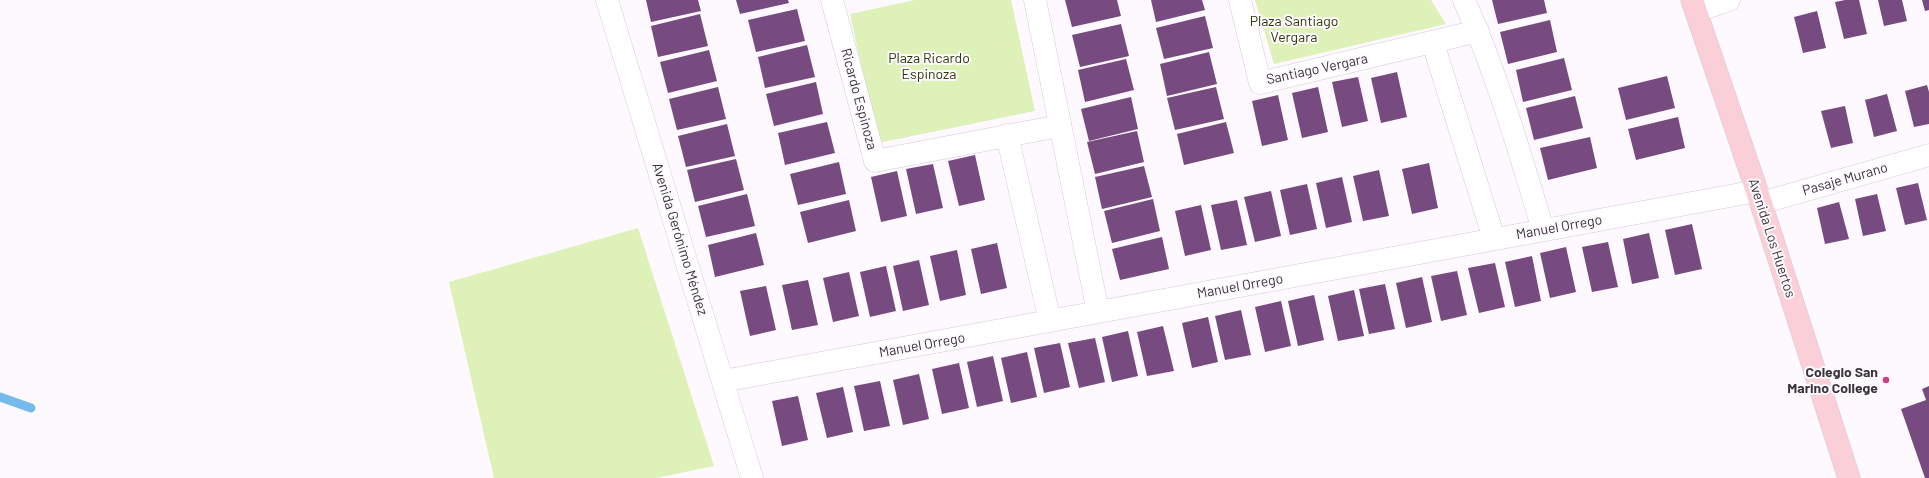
<!DOCTYPE html>
<html>
<head>
<meta charset="utf-8">
<style>
	body { margin:0 }
	canvas { display:block; background:#fef9ff }
</style>
</head>
<body>
<canvas width="1929" height="478"></canvas>
<script>
const g = document.querySelector('canvas').getContext('2d');
g.lineJoin = 'round';
function fillPath(path, color) {
  g.fillStyle = color;
  g.fill(path, 'evenodd');
}
function trace(path, color, width, dash) {
  g.strokeStyle = color;
  g.lineWidth = width;
  g.lineCap = dash ? 'butt' : 'round';
  g.setLineDash(dash || []);
  g.stroke(path);
}
function write(font, color, halo, rows, align = 'center') {
  g.font = font + ' Barlow,sans-serif';
  g.lineWidth = 4;
  g.setLineDash([]);
  g.textBaseline = 'middle';
  g.strokeStyle = halo;
  g.fillStyle = color;
  for (const [text, x, y, turn = 0] of rows) {
    g.save();
    g.translate(x, y);
    g.rotate((+turn || 0) * Math.PI / 180);
    g.textAlign = isNaN(turn) ? turn : align;
    if (halo) g.strokeText(text, 0, 0);
    g.fillText(text, 0, 0);
    g.restore();
  }
}
const green = new Path2D(`
	M915 0H1011L1035 111 878 143 850 14Z
	M1255 0H1431L1446 24 1274 64Z
	M638 228 714 466 656 478H494L449 282Z`);
const stream = new Path2D(`
	M0 397 31 408`);
const building = new Path2D(`
	M646 0H698L701 11 651 22Z
	M736 0H788L789 3 740 14Z
	M1065 0H1117L1121 16 1072 27Z
	M1151 0H1202L1205 10 1156 22Z
	M1492 0H1544L1547 13 1498 24Z
	M1845 0H1859L1867 34 1844 39 1835 2Z
	M1878 0H1902L1907 21 1884 26Z
	M1922 0H1929V10L1925 11Z
	M797 9 805 41 756 52 748 20Z
	M1817 11 1826 48 1803 53 1794 17Z
	M700 14 708 46 658 57 651 26Z
	M1205 16 1213 48 1164 59 1156 28Z
	M1550 20 1557 52 1508 64 1500 32Z
	M1121 24 1129 56 1080 67 1072 35Z
	M807 45 815 77 765 88 758 57Z
	M709 50 717 81 668 93 660 62Z
	M1209 52 1217 84 1167 96 1160 64Z
	M1564 58 1572 90 1523 102 1516 70Z
	M1126 59 1134 90 1085 102 1078 70Z
	M1397 72 1407 117 1381 123 1371 78Z
	M1667 76 1675 108 1626 120 1618 88Z
	M1358 77 1368 121 1342 127 1332 82Z
	M816 82 823 114 774 126 766 94Z
	M1927 85 1929 92V124L1914 127 1905 91Z
	M718 87 726 119 677 130 669 99Z
	M1216 87 1224 119 1175 130 1167 98Z
	M1318 87 1328 132 1302 138 1292 93Z
	M1887 94 1897 131 1874 137 1865 100Z
	M1278 95 1288 140 1262 146 1252 101Z
	M1575 96 1583 128 1534 140 1526 108Z
	M1131 97 1138 129 1089 141 1081 109Z
	M1845 106 1853 143 1831 148 1821 111Z
	M1678 117 1685 148 1636 160 1628 129Z
	M827 122 835 153 785 165 778 133Z
	M1226 122 1234 153 1184 165 1177 134Z
	M727 124 735 156 686 167 678 136Z
	M1137 131 1144 162 1095 174 1087 142Z
	M1590 137 1597 168 1548 180 1540 148Z
	M975 155 985 200 959 206 948 161Z
	M736 159 744 190 695 202 687 170Z
	M839 162 846 194 798 205 790 174Z
	M1429 163 1438 208 1412 214 1402 169Z
	M933 164 943 208 916 214 906 169Z
	M1144 166 1152 197 1102 209 1095 177Z
	M1379 170 1389 216 1363 221 1353 176Z
	M897 171 907 216 881 222 871 177Z
	M1342 177 1352 222 1326 228 1316 183Z
	M1918 183 1927 220 1905 225 1896 188Z
	M1307 184 1317 229 1290 235 1280 190Z
	M1271 191 1281 236 1255 242 1244 197Z
	M747 194 755 226 706 237 698 206Z
	M1877 194 1886 231 1863 236 1855 199Z
	M1153 199 1160 231 1112 243 1104 211Z
	M849 200 856 231 808 243 800 212Z
	M1237 200 1247 245 1221 250 1211 205Z
	M1839 202 1849 239 1825 244 1817 208Z
	M1201 205 1211 250 1185 256 1175 211Z
	M1692 224 1702 269 1675 275 1665 230Z
	M756 233 764 265 715 277 708 245Z
	M1649 233 1659 278 1632 284 1623 239Z
	M1162 237 1169 269 1120 280 1112 249Z
	M1608 242 1618 287 1592 292 1582 247Z
	M997 243 1007 288 981 294 971 249Z
	M1566 247 1576 292 1550 298 1540 253Z
	M957 250 966 295 940 301 930 256Z
	M1532 256 1541 301 1515 307 1505 262Z
	M919 260 929 305 903 311 893 266Z
	M1495 263 1505 307 1479 313 1468 268Z
	M886 266 896 311 870 317 860 272Z
	M1457 271 1467 315 1441 321 1431 276Z
	M849 272 859 316 833 322 823 278Z
	M1422 277 1432 322 1406 328 1396 283Z
	M808 280 818 325 792 330 782 285Z
	M1385 284 1395 329 1369 334 1359 289Z
	M766 286 776 330 750 336 740 291Z
	M1354 290 1364 336 1338 341 1328 296Z
	M1314 295 1324 340 1298 346 1288 301Z
	M1281 301 1291 346 1265 352 1255 307Z
	M1241 310 1251 355 1225 360 1215 316Z
	M1208 317 1218 362 1192 368 1182 323Z
	M1163 326 1174 371 1147 376 1137 332Z
	M1128 331 1138 376 1112 382 1102 337Z
	M1095 338 1105 382 1079 388 1068 343Z
	M1060 343 1070 387 1044 393 1034 348Z
	M1027 352 1037 397 1011 403 1001 358Z
	M993 356 1003 401 977 407 967 362Z
	M959 363 969 408 942 414 932 369Z
	M919 374 929 419 903 425 893 380Z
	M880 381 890 426 864 431 854 386Z
	M1929 386V478H1925L1901 409 1926 400 1922 389Z
	M843 387 853 432 827 438 816 393Z
	M798 396 808 440 782 446 772 401Z`);
const street = new Path2D(`
	M607 0 752 478
	M832 0 875 161 1059 126
	M1035 0 1098 312
	M1240 0 1260 83 1478 31
	M1464 0C1497 74 1520 153 1543 230
	M1696 11 1729 0
	M1433 43 1494 239
	M1007 135 1050 321
	M1761 203 1929 155
	M723 381 1757 191`);
const secondary = new Path2D(`
	M1692 0 1757 191 1849 478`);
const markers = [
	[1886,380,4,"#c74182"]
];
const parkNames = [
	["Plaza Santiago",1294,21],
	["Vergara",1294,37],
	["Plaza Ricardo",929,58],
	["Espinoza",929,74]
];
const streetNames = [
	["Santiago Vergara",1317,69,-12],
	["Ricardo Espinoza",859,99,75],
	["Pasaje Murano",1845,179,-16],
	["Manuel Orrego",1559,227,-10],
	["Avenida Los Huertos",1772,238,72],
	["Avenida Gerónimo Méndez",680,239,73],
	["Manuel Orrego",1240,286,-10],
	["Manuel Orrego",922,345,-10]
];
const poiNames = [
	["Colegio San",1878,372],
	["Marino College",1878,388]
];
fillPath(green, '#ddf1b8');
trace(stream, '#76baeb', 9);
fillPath(building, '#774a80');
trace(street, '#d4c8d6', 23);
trace(secondary, '#d4c8d6', 23);
trace(street, '#fff', 22);
trace(secondary, '#fbcfd7', 22);
for (const [x, y, r, color] of markers) {
  const dot = new Path2D();
  dot.arc(x, y, r, 0, 2 * Math.PI);
  g.fillStyle = color;
  g.fill(dot);
  trace(dot, '#fef9ff', 1.5);
}
write('14px', '#2b3902', '#fef9ff', parkNames);
write('14px', '#39343a', '#fef9ff', streetNames);
write('bold 14px', '#39343a', '#fef9ff', poiNames, 'right');
</script>
</body>
</html>
